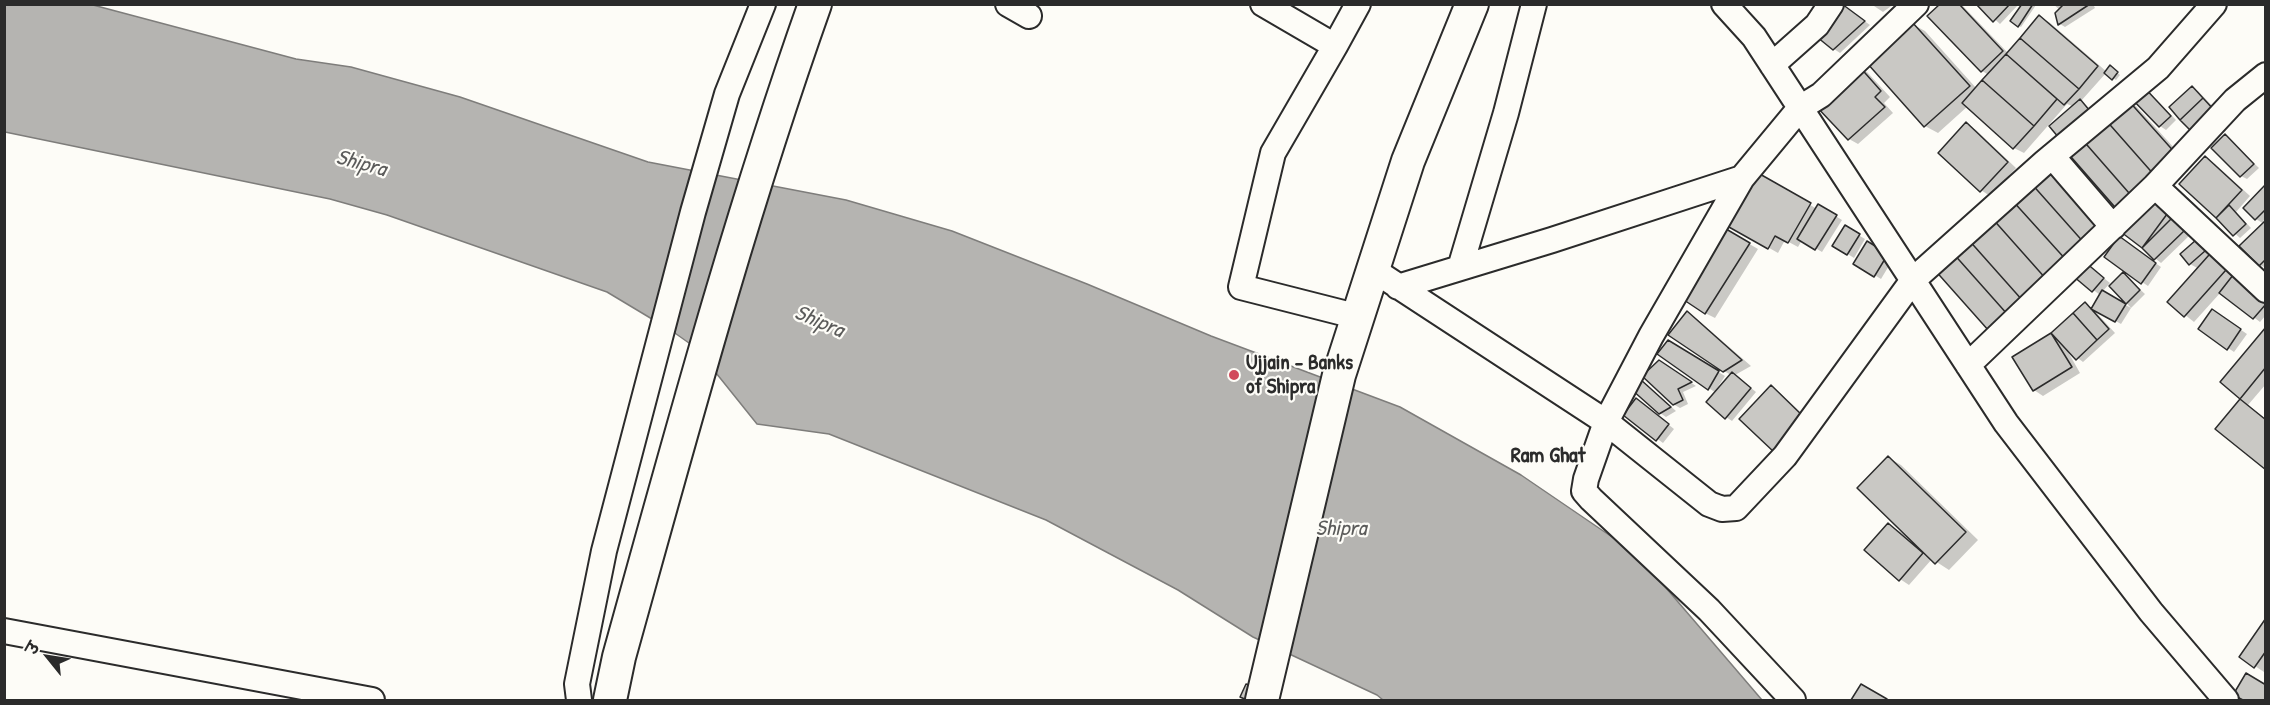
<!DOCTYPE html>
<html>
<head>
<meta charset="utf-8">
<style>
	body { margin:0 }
	#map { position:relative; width:2270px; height:705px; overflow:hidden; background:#fdfcf7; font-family:"Patrick Hand","Playpen Sans Deva",sans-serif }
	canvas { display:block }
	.frame { position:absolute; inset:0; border:6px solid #2b2b2b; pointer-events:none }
	.north { position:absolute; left:18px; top:627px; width:60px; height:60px; -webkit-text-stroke:4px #fdfcf7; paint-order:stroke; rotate:300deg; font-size:16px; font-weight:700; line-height:24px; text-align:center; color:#2b2b2b }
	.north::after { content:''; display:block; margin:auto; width:21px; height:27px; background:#2b2b2b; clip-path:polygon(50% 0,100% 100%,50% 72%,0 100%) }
</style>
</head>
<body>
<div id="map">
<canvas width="2270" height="705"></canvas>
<div class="frame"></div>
<div class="north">उ</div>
</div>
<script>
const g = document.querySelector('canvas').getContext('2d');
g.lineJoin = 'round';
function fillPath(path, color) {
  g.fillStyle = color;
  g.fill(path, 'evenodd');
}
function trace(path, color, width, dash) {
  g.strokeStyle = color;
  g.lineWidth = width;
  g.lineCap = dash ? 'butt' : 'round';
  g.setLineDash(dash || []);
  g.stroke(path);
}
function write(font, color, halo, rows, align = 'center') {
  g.font = font + ' "Patrick Hand",sans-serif';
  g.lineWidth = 4.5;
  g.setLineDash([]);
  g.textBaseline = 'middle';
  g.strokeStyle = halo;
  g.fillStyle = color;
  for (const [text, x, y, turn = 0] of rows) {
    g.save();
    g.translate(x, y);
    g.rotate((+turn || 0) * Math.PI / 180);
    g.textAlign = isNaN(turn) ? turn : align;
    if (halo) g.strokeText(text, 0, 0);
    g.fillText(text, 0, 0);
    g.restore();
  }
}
const water = new Path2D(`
	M4 5H93L296 59 351 67 460 97 648 162 846 200 952 231 1087 284 1211 336 1400 407 1521 475 1637 554 1762 700H1383L1377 695 1253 637 1178 590 1046 520 829 434 757 424 696 348 672 331 607 292 387 215 330 199 5 132Z`);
const shadow = new Path2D(`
	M1871 4H1894L1883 12Z
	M1942 4H1961L2008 53 2040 17 2049 22 2107 72 2113 69 2120 75 2116 80 2106 73 2081 101 2095 115 2067 104 2024 153 2014 148 1968 106 1938 133 1925 126 1912 24 1925 31 1977 89 1989 75 1982 71Z
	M1978 4H2019L2000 24Z
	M2024 4 2036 5 2021 27 2012 21Z
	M2053 4H2093L2095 8 2065 27 2060 24V10Z
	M1846 8 1870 25 1840 53 1834 49Z
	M1858 67 1867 72 1890 97 1884 103 1893 113 1858 144 1849 139Z
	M2192 88 2198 91 2220 114 2198 134Z
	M2147 90 2176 120 2166 130 2160 126 2131 96Z
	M2127 101 2136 106 2186 161 2156 195 2190 235 2161 263 2123 232Z
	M1966 124 1976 130 2016 168 1990 196 1981 190Z
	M2225 136 2259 168 2247 179 2241 176Z
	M2205 158 2215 164 2250 196 2236 212 2251 228 2240 238 2218 218 2219 216H2216Z
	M1752 171 1817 209 1819 206 1842 220 1822 252 1802 240 1798 247 1785 240 1778 253 1722 221Z
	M2266 186V219L2263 221 2266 223V268L2260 265 2264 224 2256 219Z
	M1845 227 1865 239 1854 258 1834 245Z
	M1722 228 1758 249 1715 318 1705 313Z
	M2204 235 2266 293V315L2260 322 2221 292 2194 322 2169 302 2199 269 2190 264 2182 254Z
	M2125 242 2161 267 2148 286 2142 282Z
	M1867 243 1893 259 1881 279 1855 263Z
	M2085 263 2110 283 2102 292 2131 308 2121 324 2093 308 2100 295 2075 276Z
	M2123 274 2145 294 2131 308 2111 286Z
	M2085 304 2092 308 2115 333 2083 362 2067 350 2080 373 2043 396 2034 390 2014 357 2052 334Z
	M1688 313 1697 319 1751 366 1735 375 1756 392 1732 421 1726 417 1716 393 1660 354 1669 342 1725 376 1716 390 1717 391 1731 375 1724 371Z
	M2218 314 2247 334 2234 352 2200 329Z
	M2266 329V384L2248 405 2266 419V468L2217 429 2242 398 2222 382Z
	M1665 365 1696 386 1683 392 1688 404 1680 408 1673 404Z
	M1640 380 1646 384 1676 411 1666 417 1660 413Z
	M1771 387 1780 393 1815 426 1785 457Z
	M1643 404 1674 429 1663 443 1625 415Z
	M1889 458 1901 465 1978 540 1949 570 1932 559 1909 585 1900 579 1889 525 1904 534Z
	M2266 620V670L2264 672 2255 666Z`);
const building = new Path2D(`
	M1842 4 1865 21 1833 50 1817 37Z
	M1940 4H1959L2003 51 1981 72 1927 16Z
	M1976 4H2010L1993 22Z
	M2022 4H2033L2018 27 2010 21Z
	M2064 4H2090L2058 25 2055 13Z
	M2039 15 2098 66 2079 89 2020 38Z
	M1912 22 1970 86 1924 127 1867 63Z
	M2020 38 2079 89 2064 105 2006 54Z
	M2006 54 2057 99 2034 126 1982 80Z
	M1858 65 1881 91 1875 97 1885 107 1848 140 1814 104Z
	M2110 65 2118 72 2112 80 2104 73Z
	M1982 80 2034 126 2013 149 1962 103Z
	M2141 84 2171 116 2159 127 2129 96Z
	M2192 86 2203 98 2180 120 2169 107Z
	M2203 98 2214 110 2191 131 2180 120Z
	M2080 99 2090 111 2059 138 2049 126Z
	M2127 99 2177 155 2156 177 2104 118Z
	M2104 118 2156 177 2136 201 2080 137Z
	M1966 122 2008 162 1980 192 1938 153Z
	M2225 134 2254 164 2240 177 2211 148Z
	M2080 137 2136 201 2121 214 2065 150Z
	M2205 156 2242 190 2216 218 2179 184Z
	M2050 164 2106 228 2086 245 2030 182Z
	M1751 169 1811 203 1788 243 1775 236 1768 249 1720 222Z
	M2030 182 2086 245 2068 262 2011 199Z
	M2266 184V209L2255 220 2243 208Z
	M2151 190 2173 206 2142 248 2121 232Z
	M2011 199 2068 262 2047 280 1991 217Z
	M1818 204 1837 215 1815 250 1797 239Z
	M2229 205 2246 224 2233 236 2216 218Z
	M1991 217 2047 280 2023 301 1967 238Z
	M2172 218 2185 230 2154 260 2142 248Z
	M2266 220V259L2259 266 2239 246Z
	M1845 225 1860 234 1847 255 1832 246Z
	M1721 226 1750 243 1705 314 1678 296Z
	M2204 233 2213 244 2189 265 2180 254Z
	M2119 236 2156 263 2141 284 2104 257Z
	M1967 238 2023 301 2008 315 1952 252Z
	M1867 241 1888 254 1874 277 1853 264Z
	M2217 246 2234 261 2184 317 2167 302Z
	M1952 252 2008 315 1989 331 1933 268Z
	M2085 262 2104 278 2092 292 2073 276Z
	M2237 270 2266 292V304L2253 319 2219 293Z
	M2123 272 2140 290 2126 304 2109 286Z
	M2102 290 2126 304 2115 322 2091 309Z
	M2085 302 2109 329 2097 340 2073 313Z
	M2212 309 2241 329 2227 350 2198 329Z
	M1687 311 1742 360 1723 372 1668 335Z
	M2073 313 2097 340 2076 360 2051 333Z
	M2266 327V367L2240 399 2220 382Z
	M2051 333 2072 367 2033 391 2012 357Z
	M1668 340 1719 371 1708 390 1657 354Z
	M1659 360 1692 382 1678 389 1683 400 1673 405 1642 376Z
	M1732 372 1751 388 1725 419 1706 402Z
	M1640 379 1671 407 1659 414 1631 389Z
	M1771 385 1807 420 1775 453 1739 419Z
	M1636 398 1669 424 1656 441 1623 415Z
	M2240 399 2266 420V470L2215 429Z
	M1888 456 1966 532 1935 564 1857 488Z
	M1888 523 1923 553 1899 581 1864 550Z
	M2266 618V651L2254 668 2239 657Z
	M2246 673 2266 685V700H2243L2233 695Z
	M1246 684 1259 688 1254 700H1247L1240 697Z
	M1861 684 1887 699V700H1851Z`);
const minor = new Path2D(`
	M1008 4 1029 16
	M1263 4 1335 46 1358 4
	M1724 4 1754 37 2006 423 2151 612 2226 700
	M1335 46 1273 153 1241 287 1359 317
	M1772 65 1817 25 1831 4
	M2052 156 2113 227
	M2155 186 2266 290
	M1460 268 1506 113 1534 4
	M1372 269 1606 422 1709 504 1722 509 1736 508 1785 456 1913 280 2045 162 2158 68 2214 4
	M1398 287 1552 240 1742 178
	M1968 365 2155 186 2235 100 2266 75
	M4 631 372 700
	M579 700 577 684 604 551 693 212 727 94 763 4
	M1793 700 1709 610 1591 499 1584 491 1586 479 1606 422 1651 336 1742 178 1800 108 1821 95 1916 4`);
const major = new Path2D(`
	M610 700 619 657C680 438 739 218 815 4
	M1262 700 1339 375 1408 161 1472 4`);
const markers = [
	[1234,375,6,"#d1495b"]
];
const poiNames = [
	["Ujjain - Banks",1246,363],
	["of Shipra",1246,387]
];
const waterNames = [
	["Shipra",361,164,15],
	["Shipra",819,322,23],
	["Shipra",1341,529]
];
const neighbourhoodNames = [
	["Ram Ghat",1548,456]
];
fillPath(water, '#b5b4b1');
trace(water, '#7e7d7b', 1.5);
fillPath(shadow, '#0003');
fillPath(building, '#c9c8c4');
trace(building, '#2b2b2b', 1.5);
trace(minor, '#2b2b2b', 28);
trace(major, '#2b2b2b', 36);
trace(minor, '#fdfcf7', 24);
trace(major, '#fdfcf7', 32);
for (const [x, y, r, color] of markers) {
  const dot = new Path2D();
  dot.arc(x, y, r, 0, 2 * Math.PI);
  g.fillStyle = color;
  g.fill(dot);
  trace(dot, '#fdfcf7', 2);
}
write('bold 21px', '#2b2b2b', '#fdfcf7', poiNames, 'left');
write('italic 22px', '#5b5b5a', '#fdfcf7', waterNames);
write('bold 22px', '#2b2b2b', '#fdfcf7', neighbourhoodNames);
</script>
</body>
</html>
